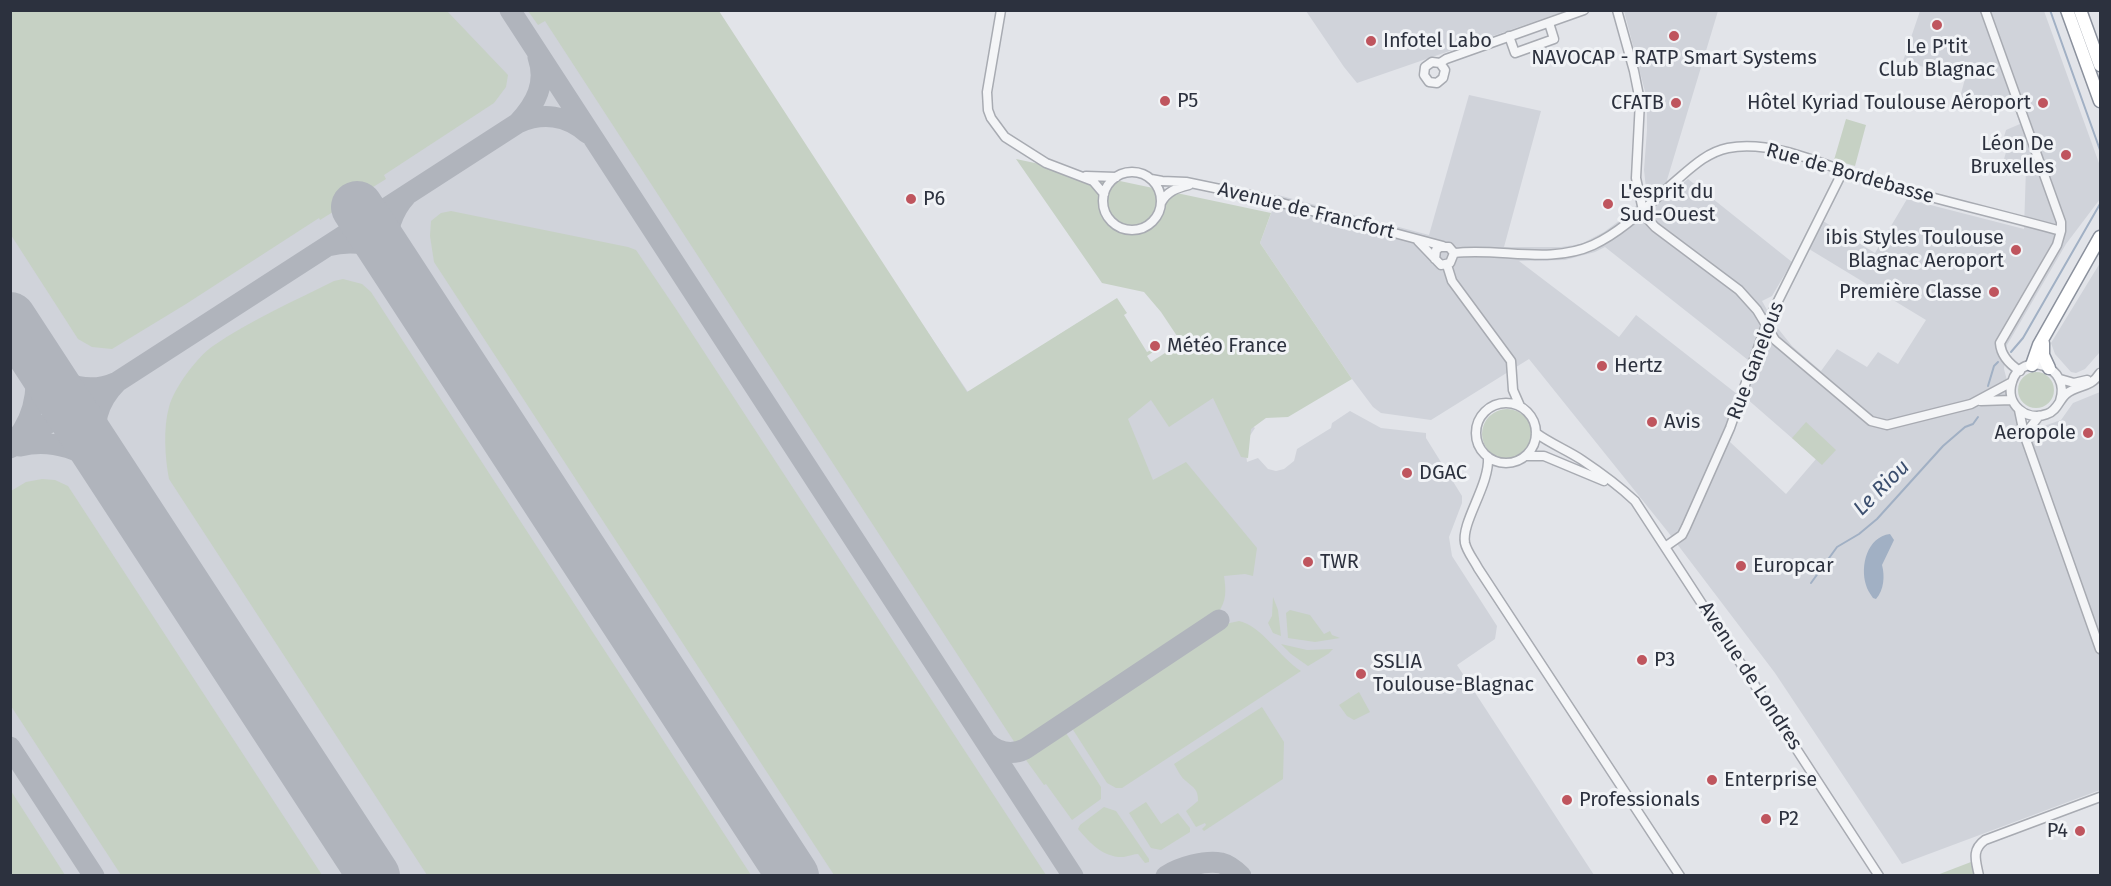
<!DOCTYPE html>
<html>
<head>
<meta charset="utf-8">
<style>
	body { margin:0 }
	#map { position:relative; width:2111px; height:886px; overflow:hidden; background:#e2e4e9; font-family:"Fira Sans",sans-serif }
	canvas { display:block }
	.frame { position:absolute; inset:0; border:12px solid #2c313e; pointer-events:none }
</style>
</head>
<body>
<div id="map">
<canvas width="2111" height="886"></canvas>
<div class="frame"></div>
</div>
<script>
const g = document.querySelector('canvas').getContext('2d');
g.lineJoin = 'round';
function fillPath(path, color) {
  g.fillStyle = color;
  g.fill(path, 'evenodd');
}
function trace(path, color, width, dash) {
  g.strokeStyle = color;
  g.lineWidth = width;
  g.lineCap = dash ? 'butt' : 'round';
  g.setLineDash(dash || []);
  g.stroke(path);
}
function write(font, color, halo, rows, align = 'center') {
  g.font = font + ' "Fira Sans",sans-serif';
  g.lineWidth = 6;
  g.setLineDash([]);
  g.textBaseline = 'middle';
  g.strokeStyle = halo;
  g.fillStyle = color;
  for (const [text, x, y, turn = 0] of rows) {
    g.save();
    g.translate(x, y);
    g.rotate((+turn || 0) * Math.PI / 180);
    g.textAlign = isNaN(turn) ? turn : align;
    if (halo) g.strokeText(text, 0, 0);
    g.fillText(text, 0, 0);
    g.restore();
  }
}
const built = new Path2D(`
	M10 11H587L906 300 968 392 1100 309 1156 393 1215 397 1255 428 1249 437 1246 454 1247 462 1258 458 1268 469 1276 471 1284 469 1294 461 1297 449 1331 428 1332 423 1350 411 1381 428 1426 433V438L1462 496V503L1449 537 1452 556 1497 626 1495 639 1457 665 1594 875H11Z
	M1306 11H1565L1357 83 1344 67Z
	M1624 11H1718L1667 180 1676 189 1688 179 1792 262 1772 296 1762 301 1776 326 1792 346 1821 371 1837 349 1867 367 1878 352 1898 364 1926 320 1809 249 1823 221 1875 253 1907 199 2024 229 2026 168 2003 163 2006 152 2000 150 2006 130 2020 124 2014 107 2007 109 1960 97 1965 79 1903 61 1920 11H2044L2100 166V199L2066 244 2007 345 2004 369 2021 434 2061 420 2073 403 2100 392V790L1902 864 1775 673 1668 532 1529 359 1431 420 1381 413 1373 407 1352 379 1260 243 1278 195 1429 235 1469 95 1541 111 1504 247H1561L1581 244 1604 232 1623 218 1652 191 1646 188 1644 170 1647 130V99ZM1605 247 1748 360 1737 394 1636 315 1619 337 1519 261 1565 260 1595 252ZM1746 398 1816 459 1786 494 1730 442Z
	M2100 263V352L2085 369 2076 373 2071 372 2055 354 2051 343Z`);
const green = new Path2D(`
	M11 10 447 11 508 75 506 87 494 103 384 175 386 179 320 220 319 218 186 304 112 349 92 347 78 339 11 235Z
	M528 11H719L967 392 1117 298 1127 313 1124 315 1147 352 1151 350 1153 352 1147 356 1151 362 1176 346 1178 349 1183 345 1161 312 1144 292 1102 283 1016 159 1271 213 1260 243 1352 379 1288 417 1266 418 1251 429 1248 458 1241 457 1213 398 1169 427 1151 400 1128 419 1153 480 1186 462 1257 548 1253 576 1245 574 1224 576C1226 590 1227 600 1218 613L1026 741 1015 743 545 21 538 25Z
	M1846 119 1866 125 1855 166 1834 160Z
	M451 211 628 247 636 250 676 309 1046 875H834L434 262 430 236 431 221 441 213Z
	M343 279 362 284 371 292 751 875H427L169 479C165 458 163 428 169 407 174 388 197 357 213 346 249 321 296 300 334 281Z
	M2018 390a18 18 0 1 1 36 0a18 18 0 1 1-36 0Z
	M1482 434a25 25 0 1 1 50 0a25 25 0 1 1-50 0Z
	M1806 422 1836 450 1822 465 1792 438Z
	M42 479 55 480 68 486 322 875H121L11 706V491L26 482Z
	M1273 597 1278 610 1281 636 1273 633 1268 623 1272 616Z
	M1290 610 1310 615 1324 634 1330 631 1332 635 1340 638 1315 642 1288 638 1286 613Z
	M1239 621C1262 626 1279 657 1301 671L1122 788H1116L1107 783 1070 725 1225 624Z
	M1281 644 1307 650 1333 649 1328 654 1308 666 1291 654Z
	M1359 692 1370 712 1354 720 1347 716 1339 705Z
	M1262 707 1284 742 1283 779 1204 831 1202 829 1206 825 1205 823 1196 827 1186 811 1198 801C1198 789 1194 788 1186 781 1181 778 1177 769 1174 764Z
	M1064 730 1101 787V799L1072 820 1046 784 1044 785 1026 760 1036 748Z
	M11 791 65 875H11Z
	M1146 802 1161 824 1178 813 1190 828V832L1161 850 1151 848 1129 813Z
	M1104 807 1116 811 1149 859V862L1145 863 1138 854C1134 854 1129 856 1124 857 1103 858 1090 843 1078 829L1080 825Z
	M1971 862 1974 875H1936H1937Z`);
const water = new Path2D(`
	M1890 534 1894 540 1882 565C1885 576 1884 590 1876 599L1873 598C1870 594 1867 589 1866 585 1860 566 1867 537 1890 534Z`);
const stream = new Path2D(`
	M2050 10 2100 150
	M2011 352 2023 338 2100 204
	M1988 386 1994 366 1998 362
	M1811 583 1837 547 1859 534 1877 519 1943 446 1965 427 1973 424 1978 417`);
const taxiway = new Path2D(`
	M510 10 1073 876
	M518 123C542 112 567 115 587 133
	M328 246C346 241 370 242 387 252 386 232 392 211 406 196
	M43 367C65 387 90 394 117 382 97 402 91 425 99 453
	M15 441C38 414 41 378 29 346
	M20 446C53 438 85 450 111 472
	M10 448 70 409 117 382 518 123C536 104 547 83 538 57
	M986 742C997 752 1011 756 1025 749L1219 620
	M10 747 94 876
	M1166 876C1180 867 1205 860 1221 863 1229 865 1235 870 1241 876`);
const runway = new Path2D(`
	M357 207 793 876
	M10 318 374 876`);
const minor = new Path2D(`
	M1001 10 987 92 988 110 991 118 1005 137 1046 163 1093 181 1104 194
	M1617 10 1634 71 1640 101 1636 178 1644 215 1655 227 1739 290 1757 310 1775 340 1871 421 1887 425 1971 404 2012 382
	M1985 10 2061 222V231L2057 245 2000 343C2001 356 2009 364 2020 371
	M1509 36 1515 53 1554 39 1549 23
	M1440 63 1445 70 1443 78 1437 83 1429 82 1424 75 1425 67 1432 62 1440 63 1446 59 1584 10
	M1103 201a29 29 0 1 1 58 0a29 29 0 1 1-58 0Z
	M1086 176 1116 177
	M1151 179 1162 181 1186 182 1263 198 1443 246
	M1161 203C1167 191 1177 188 1189 185
	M1418 241 1441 265 1450 263 1454 253 1449 247H1440L1436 250 1435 259
	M1454 253C1499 247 1549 265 1593 245 1625 230 1651 202 1678 179 1693 166 1708 152 1728 148 1774 139 1829 167 1872 181 1935 199 1998 214 2061 231
	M1447 265 1452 281 1511 361 1513 390 1520 406
	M2060 379 2074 383 2087 380
	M1981 401 2012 400
	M2060 401C2072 365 2021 350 2012 382 2005 404 2026 422 2047 414 2057 411 2059 400 2066 394 2078 384 2090 389 2100 373
	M1476 433a30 30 0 1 1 60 0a30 30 0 1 1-60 0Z
	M2019 410 2024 434 2100 649
	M1536 433C1551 444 1567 450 1582 460 1600 472 1619 486 1635 501L1879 876
	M2026 439 2029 429 2039 416
	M1526 456H1544L1604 481
	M1488 457C1490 485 1461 522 1465 543 1467 552 1474 560 1478 568L1680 876
	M1665 547 1682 535 1686 527 1730 428 1766 325 1843 171
	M1979 876C1976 861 1971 850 1985 840L2100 797`);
const highway = new Path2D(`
	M2067 10 2100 101
	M2080 10 2100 65
	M2043 343V355L2049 368
	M2032 365 2039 345 2100 237`);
const markers = [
	[1937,25,6,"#bf555e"],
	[1674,36,6,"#bf555e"],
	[1371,41,6,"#bf555e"],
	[1165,101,6,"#bf555e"],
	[1676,103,6,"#bf555e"],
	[2043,103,6,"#bf555e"],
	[2066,155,6,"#bf555e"],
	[911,199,6,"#bf555e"],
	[1608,204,6,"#bf555e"],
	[2016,250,6,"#bf555e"],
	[1994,292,6,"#bf555e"],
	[1155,346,6,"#bf555e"],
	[1602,366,6,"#bf555e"],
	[1652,422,6,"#bf555e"],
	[2088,433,6,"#bf555e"],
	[1407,473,6,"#bf555e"],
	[1308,562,6,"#bf555e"],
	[1741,566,6,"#bf555e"],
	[1642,660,6,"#bf555e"],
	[1361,674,6,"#bf555e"],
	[1712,780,6,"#bf555e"],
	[1567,800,6,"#bf555e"],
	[1766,819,6,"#bf555e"],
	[2080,831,6,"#bf555e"]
];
const poiNames = [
	["Infotel Labo",1383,41],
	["Le P'tit",1937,47,"center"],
	["Club Blagnac",1937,70,"center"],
	["NAVOCAP - RATP Smart Systems",1674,58,"center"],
	["P5",1177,101],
	["CFATB",1664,103,"right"],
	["Hôtel Kyriad Toulouse Aéroport",2031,103,"right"],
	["Léon De",2054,144,"right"],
	["Bruxelles",2054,167,"right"],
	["L'esprit du",1620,192],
	["Sud-Ouest",1620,215],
	["P6",923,199],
	["ibis Styles Toulouse",2004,238,"right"],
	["Blagnac Aeroport",2004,261,"right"],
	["Première Classe",1982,292,"right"],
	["Météo France",1167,346],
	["Hertz",1614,366],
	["Avis",1664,422],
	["Aeropole",2076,433,"right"],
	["DGAC",1419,473],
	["TWR",1320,562],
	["Europcar",1753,566],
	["P3",1654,660],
	["SSLIA",1373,662],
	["Toulouse-Blagnac",1373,685],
	["Enterprise",1724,780],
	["Professionals",1579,800],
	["P2",1778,819],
	["P4",2068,831,"right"]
];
const streetNames = [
	["Rue de Bordebasse",1850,174,16],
	["Avenue de Francfort",1306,211,14],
	["Rue Ganelous",1756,361,-69],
	["Avenue de Londres",1750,676,57]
];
const waterNames = [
	["Le Riou",1882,488,-45]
];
fillPath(built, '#d0d3da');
fillPath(green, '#c6d1c4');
fillPath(water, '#a1b0c4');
trace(stream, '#a1b0c4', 2);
trace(taxiway, '#b0b4bc', 21);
trace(runway, '#b0b4bc', 52);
trace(minor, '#a8abb2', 11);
trace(highway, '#8b919d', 15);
trace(minor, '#f4f5f7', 8);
trace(highway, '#fff', 12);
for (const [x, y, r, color] of markers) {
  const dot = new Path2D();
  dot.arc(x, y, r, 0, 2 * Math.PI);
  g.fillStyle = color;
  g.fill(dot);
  trace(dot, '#f1f3f6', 2);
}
write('20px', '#2c313e', '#f1f3f6', poiNames, 'left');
write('20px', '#2c313e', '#f1f3f6', streetNames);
write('italic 21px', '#3b4e6e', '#f1f3f6', waterNames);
</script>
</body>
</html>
